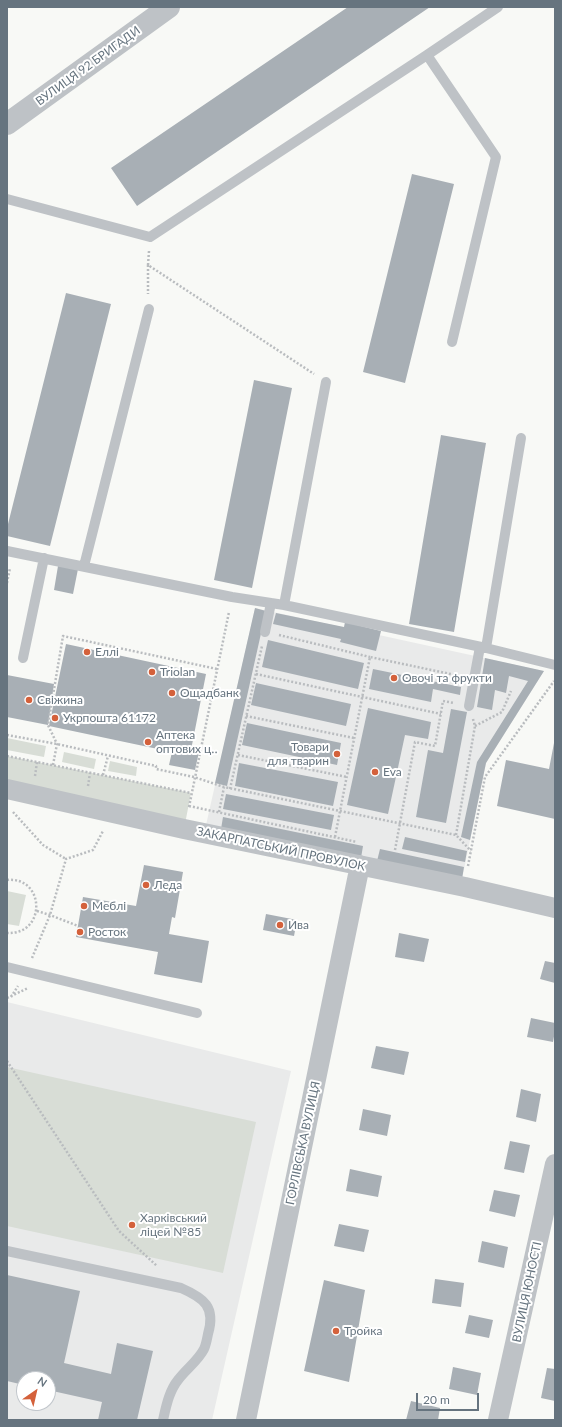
<!DOCTYPE html>
<html>
<head>
<meta charset="utf-8">
<style>
	body { margin:0 }
	#map { position:relative; width:562px; height:1427px; overflow:hidden; background:#f8f9f6; font-family:Lato,sans-serif }
	canvas { display:block }
	.frame { position:absolute; inset:0; border:8px solid #66747f; pointer-events:none }
	.north { position:absolute; left:16px; top:1371px; width:40px; height:40px; box-sizing:border-box; background:#fff; border:1px solid #c2c7cc; border-radius:50%; rotate:34deg; font-size:11px; font-weight:700; line-height:16px; text-align:center; color:#66747f }
	.north::after { content:''; display:block; margin:auto; width:14px; height:18px; background:#d4613b; clip-path:polygon(50% 0,100% 100%,50% 72%,0 100%) }
	.scale { position:absolute; left:416px; top:1393px; width:63px; height:18px; box-sizing:border-box; border:2px solid #66747f; border-top:0; padding-left:5px; font-size:12px; line-height:14px; white-space:nowrap; color:#66747f; -webkit-text-stroke:3px #fff; paint-order:stroke }
</style>
</head>
<body>
<div id="map">
<canvas width="562" height="1427"></canvas>
<div class="frame"></div>
<div class="north">N</div>
<div class="scale">20 m</div>
</div>
<script>
const g = document.querySelector('canvas').getContext('2d');
g.lineJoin = 'round';
function fillPath(path, color) {
  g.fillStyle = color;
  g.fill(path, 'evenodd');
}
function trace(path, color, width, dash) {
  g.strokeStyle = color;
  g.lineWidth = width;
  g.lineCap = dash ? 'butt' : 'round';
  g.setLineDash(dash || []);
  g.stroke(path);
}
function write(font, color, halo, rows, align = 'center') {
  g.font = font + ' Lato,sans-serif';
  g.lineWidth = 4;
  g.setLineDash([]);
  g.textBaseline = 'middle';
  g.strokeStyle = halo;
  g.fillStyle = color;
  for (const [text, x, y, turn = 0] of rows) {
    g.save();
    g.translate(x, y);
    g.rotate((+turn || 0) * Math.PI / 180);
    g.textAlign = isNaN(turn) ? turn : align;
    if (halo) g.strokeText(text, 0, 0);
    g.fillText(text, 0, 0);
    g.restore();
  }
}
const built = new Path2D(`
	M255 608 544 671 486 763 462 879 206 825Z
	M7 1002 291 1071 212 1420H7ZM24 1379H48V1403H24Z`);
const green = new Path2D(`
	M7 738 46 746 44 757 7 750Z
	M64 752 96 759 94 769 62 762Z
	M7 756 191 793 184 829 7 789Z
	M110 761 137 767 136 776 108 771Z
	M7 891 26 895 19 926 7 924Z
	M7 1067 256 1122 223 1273 7 1226Z`);
const building = new Path2D(`
	M348 7H430L137 206 111 168Z
	M412 174 454 184 405 383 363 372Z
	M66 293 111 304 50 546 7 536V528Z
	M254 380 292 388 252 588 214 580Z
	M441 435 486 443 454 632 409 624Z
	M58 566 78 569 73 594 54 590Z
	M255 608 266 611 227 786 215 783Z
	M276 613 344 627 345 622 381 631 376 651 340 642 341 639 273 624Z
	M268 640 364 663 358 689 262 667Z
	M66 644 206 674 191 750 199 752 195 770 169 765 172 752 49 726Z
	M485 658 544 671 486 763 470 840 461 837 477 762 528 681 509 676 506 693 495 690 492 710 477 707Z
	M373 669 461 687 460 695 433 689 431 702 369 689Z
	M7 675 54 684 48 725 7 717Z
	M256 683 351 704 346 726 251 705Z
	M368 708 431 722 428 739 405 735 388 814 347 805Z
	M451 709 467 712 446 823 416 817 428 750 443 753Z
	M247 723 341 743 337 765 242 745Z
	M554 743 555 819 497 806 506 760 549 769Z
	M239 763 338 782 333 806 235 786Z
	M226 794 334 815 331 830 223 809Z
	M223 817 363 846 361 858 221 829Z
	M405 837 467 851 465 862 402 849Z
	M380 849 464 867 462 879 377 861Z
	M144 865 183 872 175 918 172 917 169 934 209 941 202 983 154 974 158 952 76 937 83 897 136 906Z
	M266 914 297 920 294 936 263 930Z
	M399 933 429 939 424 962 395 957Z
	M545 961 555 963V983L540 979Z
	M531 1018 555 1023V1031L553 1042 527 1037Z
	M376 1046 409 1052 404 1075 371 1068Z
	M521 1089 541 1094 536 1122 516 1117Z
	M363 1109 391 1115 387 1136 359 1130Z
	M510 1141 530 1145 524 1173 504 1169Z
	M350 1169 382 1176 378 1197 346 1191Z
	M494 1190 520 1195 515 1217 489 1211Z
	M339 1224 369 1230 364 1252 334 1246Z
	M482 1241 508 1247 504 1268 478 1262Z
	M7 1275 80 1291 64 1363 111 1374 117 1343 153 1351 137 1420H98L102 1402 48 1390V1379H24V1385L7 1381Z
	M435 1279 464 1283 461 1307 432 1303Z
	M324 1280 365 1290 349 1382 304 1371Z
	M469 1315 493 1320 489 1338 465 1333Z
	M453 1367 481 1373 477 1395 449 1389Z
	M547 1368 555 1369V1401L541 1398Z
	M411 1401 440 1408 438 1420H406Z`);
const path = new Path2D(`
	M149 251 148 265 314 374
	M148 265V294
	M7 583 10 568
	M279 635 370 657
	M256 674 441 714
	M246 716 354 738
	M475 726 502 712 511 691
	M7 735 57 744 156 766V769L194 777 224 787 456 835 471 851
	M238 755 347 777
	M7 756 191 793
	M53 765 57 744 48 725 63 636 217 669
	M103 775 108 756
	M35 776 37 762
	M88 786 90 773
	M230 789 262 646
	M189 806 357 842
	M189 807 229 612
	M13 812 43 845 66 859
	M219 812 224 787
	M456 835 475 726 473 719
	M335 837 370 657 460 676
	M395 850 415 742 435 746 443 701 454 703
	M468 866 485 777 554 681
	M7 880C45 876 47 935 7 933
	M37 911 50 915 78 926
	M32 958 50 915 66 859 93 850 103 831
	M11 997 18 986
	M7 998 28 988
	M7 1061 119 1231 157 1266`);
const service = new Path2D(`
	M427 55 498 7
	M7 199 150 237 427 55 496 157 452 342
	M7 551 232 597 284 605 486 648 555 665
	M84 566 149 309
	M284 605 326 382
	M265 632 271 603
	M486 648 521 438
	M23 658 44 558
	M469 706 480 647
	M7 967 197 1013
	M7 1251 181 1288C204 1298 216 1307 208 1334 207 1339 206 1345 204 1349 198 1361 186 1369 178 1380 169 1391 166 1407 163 1420`);
const minor = new Path2D(`
	M7 789 184 829 465 887 555 908
	M246 1420 360 865
	M498 1420 555 1164`);
const tertiary = new Path2D(`
	M7 124 169 7`);
const markers = [
	[87,652,4,"#d4613b"],
	[152,672,4,"#d4613b"],
	[394,678,4,"#d4613b"],
	[172,693,4,"#d4613b"],
	[29,700,4,"#d4613b"],
	[55,718,4,"#d4613b"],
	[148,742,4,"#d4613b"],
	[337,754,4,"#d4613b"],
	[375,772,4,"#d4613b"],
	[146,885,4,"#d4613b"],
	[84,906,4,"#d4613b"],
	[280,925,4,"#d4613b"],
	[80,932,4,"#d4613b"],
	[132,1225,4,"#d4613b"],
	[336,1331,4,"#d4613b"]
];
const streetNames = [
	["ВУЛИЦЯ 92 БРИГАДИ",88,66,-36],
	["ЗАКАРПАТСЬКИЙ ПРОВУЛОК",281,849,12],
	["ГОРЛІВСЬКА ВУЛИЦЯ",303,1143,-78],
	["ВУЛИЦЯ ЮНОСТІ",527,1292,-78]
];
const poiNames = [
	["Еллі",95,652],
	["Triolan",160,672],
	["Овочі та фрукти",402,678],
	["Ощадбанк",180,693],
	["Свіжина",37,700],
	["Укрпошта 61172",63,718],
	["Аптека",156,735],
	["оптових ц‥",156,749],
	["Товари",329,747,"right"],
	["для тварин",329,761,"right"],
	["Eva",383,772],
	["Леда",154,885],
	["Меблі",92,906],
	["Ива",288,925],
	["Росток",88,932],
	["Харківський",140,1218],
	["ліцей №85",140,1232],
	["Тройка",344,1331]
];
fillPath(built, '#e9eaea');
fillPath(green, '#d8ddd6');
fillPath(building, '#a8afb5');
trace(path, '#b9bcbf', 2.5, [2, 2]);
trace(service, '#bec2c6', 10);
trace(minor, '#bec2c6', 20);
trace(tertiary, '#bec2c6', 22);
for (const [x, y, r, color] of markers) {
  const dot = new Path2D();
  dot.arc(x, y, r, 0, 2 * Math.PI);
  g.fillStyle = color;
  g.fill(dot);
  trace(dot, '#fff', 1.5);
}
write('12px', '#66747f', '#fff', streetNames);
write('12px', '#66747f', '#fff', poiNames, 'left');
</script>
</body>
</html>
